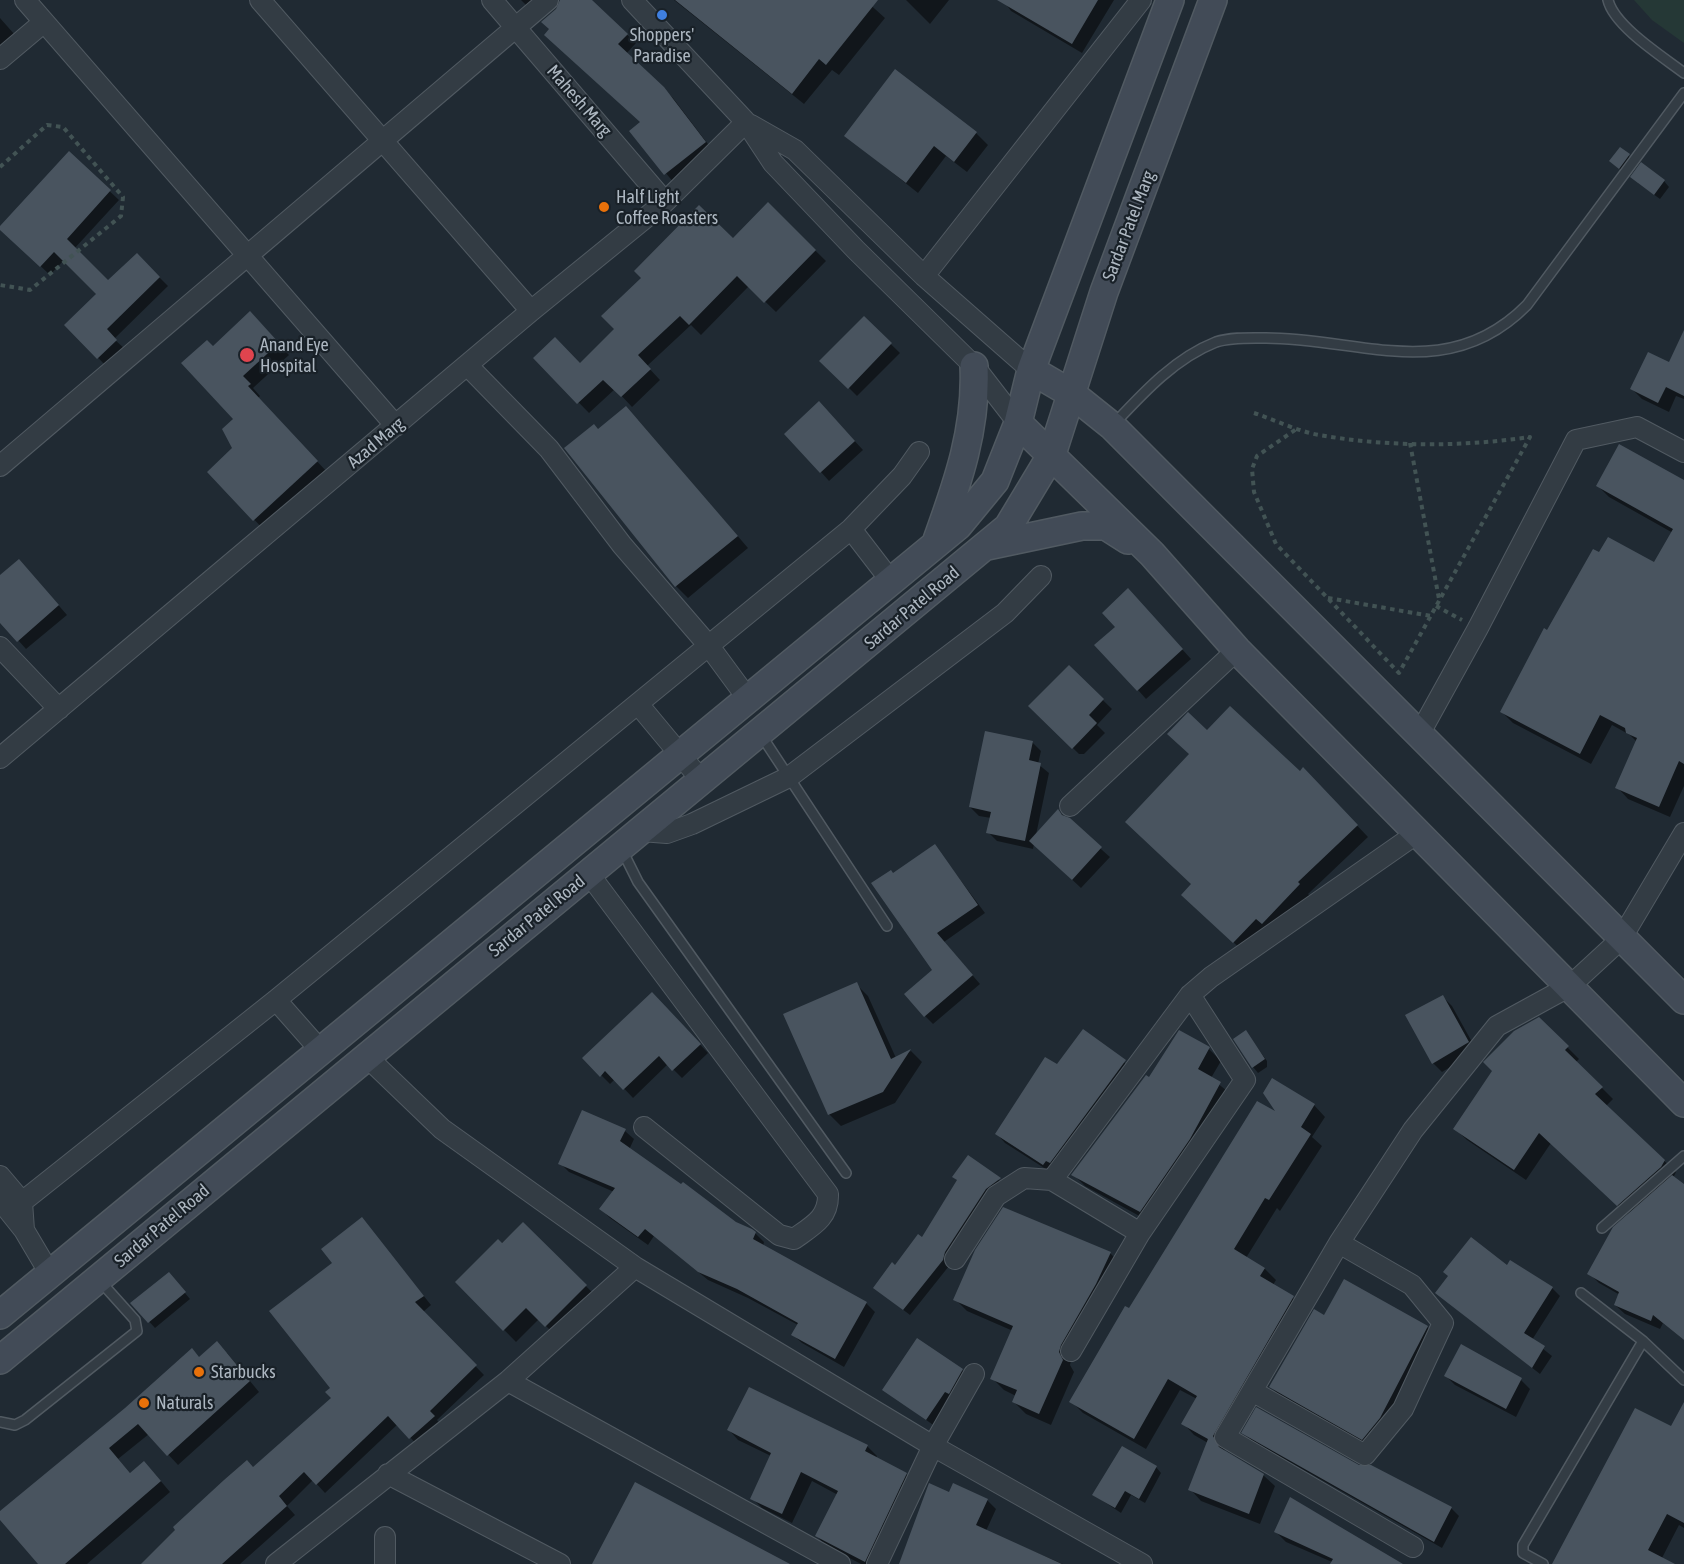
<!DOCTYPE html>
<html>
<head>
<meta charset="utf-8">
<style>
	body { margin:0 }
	canvas { display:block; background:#202a33 }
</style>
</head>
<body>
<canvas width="1684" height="1564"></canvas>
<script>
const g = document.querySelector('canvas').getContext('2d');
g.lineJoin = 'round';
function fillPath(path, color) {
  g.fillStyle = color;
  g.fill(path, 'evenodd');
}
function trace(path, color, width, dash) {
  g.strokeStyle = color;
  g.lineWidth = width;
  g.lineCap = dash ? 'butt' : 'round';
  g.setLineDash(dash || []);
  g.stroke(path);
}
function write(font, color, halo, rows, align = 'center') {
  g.font = font + ' "Asap Condensed",sans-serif';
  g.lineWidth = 4.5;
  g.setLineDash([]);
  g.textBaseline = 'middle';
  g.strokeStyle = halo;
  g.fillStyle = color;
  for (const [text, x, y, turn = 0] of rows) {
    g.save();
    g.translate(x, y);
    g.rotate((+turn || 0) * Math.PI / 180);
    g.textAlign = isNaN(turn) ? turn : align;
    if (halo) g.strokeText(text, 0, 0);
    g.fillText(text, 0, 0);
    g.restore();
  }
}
const green = new Path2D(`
	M1634 0H1684V43L1652 20Z`);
const shadow = new Path2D(`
	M521 0H551L537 16Z
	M578 0H590L636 43 626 54 673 98 714 152 674 183 631 131 642 122 546 35Z
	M674 0H865L885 18 839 75 832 70 804 104Z
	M906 0H949L930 24Z
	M1003 0H1114L1082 53 1011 11Z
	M0 18 15 35 0 49Z
	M976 133 988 145 967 172 946 156 918 193 846 136Z
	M1620 149 1635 161 1626 173 1617 167Z
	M69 153 119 200 74 249 108 283 137 255 168 286 114 339 125 349 107 367 66 325 98 294 64 260 50 275 0 228Z
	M1664 181 1669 187 1660 199 1638 183Z
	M768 204 826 261 776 312 749 286 701 335 691 325 647 366 660 380 632 407 615 389 589 413 535 358 580 364 733 240Z
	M864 318 900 353 857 396 822 361Z
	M261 324 289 355 253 388 260 396 258 398 328 473 265 531 209 472 234 449 235 419 213 348Z
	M1684 334V399L1676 396 1669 412 1642 399 1632 389 1669 364Z
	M828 412 863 450 829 481 821 472Z
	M638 420 748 548 688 598 676 586 599 431Z
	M1684 482V786L1670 817 1628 799 1617 787 1637 742 1630 735 1612 725 1591 764 1513 723 1502 712 1547 632 1600 554 1655 565 1673 533 1609 497 1598 486Z
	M28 570 67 615 26 649 0 620V577Z
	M1137 599 1191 659 1146 699 1138 690 1117 627Z
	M1069 667 1112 709 1097 725 1105 733 1084 754H1079L1030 706Z
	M1032 742 1041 751 1038 764 1049 773 1036 835 1058 811 1110 857 1081 888 1034 844 1033 849 997 841 988 832 991 818 979 816 970 807Z
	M1190 755 1300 773 1315 781 1368 837 1308 894 1310 896 1245 953 1194 906Z
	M935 846 985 913 944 942 980 984 933 1024 925 1016 934 970 894 875Z
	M856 984 868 996 896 1058 911 1051 922 1062 895 1103 841 1126 829 1114Z
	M1443 997 1452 1006 1477 1051 1442 1072 1433 1063Z
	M661 1003 708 1053 682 1078 668 1064 633 1098 615 1079 610 1084 584 1058Z
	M1539 1019 1579 1059 1576 1062 1613 1099 1606 1106 1676 1172 1673 1178 1684 1186V1340L1663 1323 1660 1329 1625 1314 1615 1305 1620 1295 1599 1283 1589 1273 1629 1216 1551 1143 1526 1180 1467 1140 1455 1129Z
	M1083 1031 1134 1070 1052 1173 1005 1143 997 1134 1057 1066Z
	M1246 1032 1267 1061V1067L1258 1073 1253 1067Z
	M1209 1049 1221 1061 1211 1078 1232 1095 1152 1223 1085 1186 1073 1174 1149 1079Z
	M1314 1105 1325 1117 1312 1137 1322 1146 1280 1211 1277 1208 1246 1258 1265 1269 1276 1280 1273 1285 1293 1298 1304 1309 1224 1448 1226 1453 1263 1475 1275 1486 1260 1524 1201 1501 1190 1489 1208 1443 1194 1435 1183 1423 1197 1399 1180 1390 1146 1449 1083 1413 1071 1401 1129 1310 1280 1116Z
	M625 1131 634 1139 629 1150 735 1223 755 1233 764 1242 763 1246 866 1303 875 1312 844 1367 802 1343 793 1335 798 1325 748 1298 708 1280 654 1236 648 1245 610 1218 601 1209 614 1192 569 1172 560 1163Z
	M968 1157 1005 1185 950 1258 949 1266 910 1315 881 1293 896 1267 922 1239 958 1181 954 1177Z
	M362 1219 431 1305 423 1312 484 1375 437 1420 442 1426 419 1447 398 1424 325 1493 313 1480 287 1506 295 1515 240 1564H143L333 1398 334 1263Z
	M523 1224 598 1298 558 1338 539 1319 516 1342 457 1282Z
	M1110 1253 1122 1265 1072 1357 1070 1365 1074 1372 1051 1425 1026 1414 1014 1402 1016 1396 1004 1390 992 1378 1013 1331 967 1311 955 1299Z
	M1507 1267 1552 1288 1560 1296 1532 1340 1552 1356 1540 1374 1445 1300Z
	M174 1280 190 1299 155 1328 132 1303Z
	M1345 1281 1427 1327 1439 1339 1375 1451 1282 1398 1270 1386 1325 1317Z
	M1461 1346 1521 1380 1530 1389 1516 1417 1455 1385 1446 1376Z
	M227 1353 259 1392 178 1465 149 1434 118 1459 131 1474 154 1473 170 1492 87 1564H40L0 1518V1512L200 1358Z
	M962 1370 971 1379 936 1427 884 1390Z
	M1684 1413V1528L1679 1525 1662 1558 1668 1564H1554Z
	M729 1430 867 1446 877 1456 876 1458 906 1474 916 1484 878 1564H861L826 1546 817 1536 838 1495 812 1481 792 1523 762 1508 752 1498 771 1456 738 1440Z
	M1243 1432 1359 1467 1451 1508 1459 1516 1442 1548 1251 1440Z
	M1156 1467 1161 1473 1145 1503 1131 1495 1121 1513 1094 1495Z
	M949 1494 987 1500 996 1509 986 1531 1063 1564H901Z
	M1276 1532 1392 1564H1331L1332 1562 1286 1542Z`);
const building = new Path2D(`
	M560 0H592L628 34 618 44 664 87 706 142 664 175 629 131 640 122 544 35 549 29 541 22 556 9Z
	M675 0H878L826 65 819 59 792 94Z
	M997 0H1098L1072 44Z
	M895 69 977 132 954 162 934 146 906 183 844 136Z
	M1620 147 1630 154 1619 169 1609 161Z
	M69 151 111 190 67 239 108 280 137 253 160 277 107 329 117 340 97 359 64 325 96 294 54 252 40 267 0 230V226Z
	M1641 162 1665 180 1654 195 1630 177Z
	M768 202 816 250 764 303 737 276 689 325 680 316 638 355 651 369 621 397 603 380 577 404 533 358 555 337 580 363 614 329 601 316 641 278 634 271 699 205 733 238Z
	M250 311 279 343 243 376 251 384 248 386 318 461 253 521 207 472 232 448 222 429 233 419 181 363 207 340 213 346Z
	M864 316 892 343 848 389 819 361Z
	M1684 330V396L1666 387 1658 403 1630 389 1648 352 1669 362Z
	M819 401 855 441 820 473 784 434Z
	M626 406 738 536 675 587 564 448 594 424 598 429Z
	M1619 444 1684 480V764L1679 761 1659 807 1615 788 1637 738 1626 733 1625 728 1600 715 1580 754 1500 712 1544 628 1547 630 1593 549 1599 552 1608 537 1654 562 1673 529 1596 486Z
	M19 559 59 605 17 642 0 623V575Z
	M1128 588 1183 649 1137 691 1094 645 1115 627 1102 613Z
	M1069 665 1104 699 1089 715 1097 723 1072 749 1028 706Z
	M1230 706 1300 771 1303 767 1358 825 1298 882 1300 884 1262 924 1256 919 1233 943 1181 895 1191 884 1125 822 1189 754 1167 734 1188 712 1207 730Z
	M985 731 1033 741 1029 760 1041 763 1025 841 986 833 991 812 969 807Z
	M1058 809 1062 815 1070 818 1102 847 1072 880 1029 841Z
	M935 844 978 905 937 933 973 975 924 1017 904 994 932 970 871 883 891 870 893 873Z
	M857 982 891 1059 911 1049 883 1092 828 1115 783 1014Z
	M652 992 701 1044 672 1071 659 1056 623 1090 605 1071 600 1077 582 1058Z
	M1443 995 1469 1042 1432 1064 1405 1015Z
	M1539 1017 1569 1046 1565 1050 1603 1087 1595 1094 1665 1160 1661 1167 1617 1206 1539 1133 1514 1170 1453 1129 1492 1071 1483 1062 1514 1031Z
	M1083 1029 1126 1060 1050 1163 1046 1161 1043 1165 995 1134 1045 1057 1057 1064Z
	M1179 1030 1210 1047 1198 1069 1221 1082 1190 1139 1140 1212 1071 1175 1146 1075 1149 1077Z
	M1246 1030 1265 1059 1252 1068 1233 1039Z
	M1272 1078 1315 1104 1301 1127 1311 1134 1269 1200 1265 1198 1234 1249 1265 1268 1260 1276 1294 1296 1213 1436 1219 1447 1264 1474 1249 1514 1188 1490 1208 1439 1181 1424 1197 1396 1168 1379 1134 1439 1069 1402 1125 1306 1129 1308 1257 1101 1275 1111 1263 1093Z
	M582 1110 626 1129 620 1141 681 1184 683 1182 736 1222 752 1229 756 1232 753 1239 867 1302 835 1359 791 1335 798 1323 737 1289 698 1272 645 1229 638 1237 599 1209 615 1188 558 1164Z
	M968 1155 1001 1178 986 1189 945 1252 943 1260 903 1310 873 1288 892 1262 895 1265 918 1234 922 1237 957 1180 952 1177Z
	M1672 1175 1684 1184V1340L1653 1315 1651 1321 1614 1305 1619 1292 1587 1274 1613 1227Z
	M1003 1207 1111 1252 1096 1284 1061 1345 1059 1352 1063 1360 1039 1414 1012 1402 1017 1390 990 1379 1013 1326 953 1300 975 1250Z
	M362 1217 424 1296 415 1302 477 1365 430 1411 435 1416 409 1439 388 1416 316 1485 304 1472 279 1496 287 1506 222 1564H141L175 1530 173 1527 224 1480 247 1460 253 1467 331 1398 325 1392 330 1388 269 1311 332 1263 321 1249Z
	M523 1222 587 1285 545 1327 526 1308 503 1331 455 1282 498 1239 502 1243Z
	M1471 1237 1507 1265 1510 1260 1553 1287 1524 1333 1545 1346 1532 1368 1435 1293 1448 1276 1443 1272Z
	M169 1272 186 1292 148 1323 130 1303Z
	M1344 1279 1428 1326 1380 1418 1362 1440 1269 1387 1314 1309 1324 1315Z
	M917 1338 963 1369 949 1394 945 1392 926 1420 882 1390Z
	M217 1341 250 1381 167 1456 138 1424 109 1448 130 1473 144 1461 161 1481 65 1564H38L0 1520V1511L125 1408 192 1348 199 1357Z
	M1461 1344 1522 1378 1506 1409 1444 1376Z
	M749 1387 868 1445 865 1451 907 1473 865 1562 815 1536 838 1491 801 1472 782 1514 750 1499 771 1453 727 1430Z
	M1684 1402V1523L1667 1514 1648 1550 1675 1564H1552L1635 1408 1671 1426Z
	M1256 1407 1359 1465H1371L1452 1507 1434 1542 1241 1433Z
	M1122 1446 1157 1466 1139 1499 1125 1491 1115 1508 1092 1495Z
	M635 1482 790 1564H592Z
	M929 1483 949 1492 953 1483 988 1499 976 1525 1062 1564H899Z
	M1290 1497 1337 1525 1403 1564H1330L1333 1559 1274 1532Z`);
const path = new Path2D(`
	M0 167 47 125 63 127 123 197 121 216 30 290 0 285
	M1254 413C1275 420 1297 431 1319 435 1388 447 1461 447 1530 437L1399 673 1276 544 1254 492 1252 469 1257 456 1298 428
	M1410 443 1439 599
	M1328 598 1431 616
	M1436 606 1462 620`);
const lane = new Path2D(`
	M1608 0C1614 26 1663 57 1684 73
	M1114 424C1143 393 1175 358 1216 342 1231 337 1251 338 1266 338 1361 338 1448 385 1527 305L1684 93
	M761 735 887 926
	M622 850 638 882 846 1173
	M1602 1228 1684 1156
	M1581 1293 1643 1341 1684 1380
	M0 1422 15 1425 25 1420 137 1331 135 1320 100 1281
	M1543 1564 1523 1553V1545L1643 1341`);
const street = new Path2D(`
	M25 0 396 426
	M260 0 531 311
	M492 0 665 202
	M632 0 746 122 773 163 856 250 974 366 1018 423
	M0 59 44 22
	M751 125 795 150 924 276 1031 370
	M924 276 1141 0
	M467 365 549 449 622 545 709 646 748 699
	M0 466 548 0
	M851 529 891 581
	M0 647 59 709
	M638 704 702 781
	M1420 733 1478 628 1576 440 1637 427 1684 452
	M0 758 531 311 665 202 746 122
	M1070 806 1237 650
	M641 831 667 833 692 824 789 777 1005 613 1041 576
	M589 874 828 1194C829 1218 812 1226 794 1239L779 1235 644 1127
	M276 1000 321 1051
	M366 1056 442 1129 635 1267 933 1446 1142 1564
	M0 1176 22 1202 276 1000 851 529 902 476 919 452
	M0 1200 24 1230
	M22 1202 24 1230 50 1274
	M1140 1233 1052 1180 1190 995 1211 977 1416 834
	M955 1259 996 1196 1024 1178 1052 1180
	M1071 1351 1140 1233 1245 1080 1190 995
	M508 1381 840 1564
	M1252 1391 1365 1455 1403 1409 1443 1323 1412 1285 1339 1243
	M388 1474 560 1564
	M1413 1547 1225 1437 1339 1243 1413 1130 1497 1026 1570 986 1621 939 1684 833
	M276 1564 508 1381 635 1267
	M385 1564V1537
	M877 1564 933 1446 974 1374`);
const secondary = new Path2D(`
	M1031 370 1072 394 1112 426 1684 1000
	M1018 423 1152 554 1237 650 1684 1103
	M937 540C958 482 977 428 974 366
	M987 546 1082 526H1106L1128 540
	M0 1315 958 526 995 481 1018 423 1031 370 1170 0
	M0 1360 1008 527 1052 454 1104 292 1213 0`);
const markers = [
	[662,15,6,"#3f7fe0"],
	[604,207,6,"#e8710a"],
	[247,355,8,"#e0444e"],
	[199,1372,6,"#e8710a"],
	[144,1403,6,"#e8710a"]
];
const poiNames = [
	["Shoppers'",662,35,"center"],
	["Paradise",662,56,"center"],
	["Half Light",616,197],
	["Coffee Roasters",616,218],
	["Anand Eye",260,345],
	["Hospital",260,366],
	["Starbucks",211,1372],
	["Naturals",156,1403]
];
const streetNames = [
	["Mahesh Marg",579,101,49],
	["Sardar Patel Marg",1129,226,-69],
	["Azad Marg",376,443,-40],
	["Sardar Patel Road",912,608,-40],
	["Sardar Patel Road",537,916,-39],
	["Sardar Patel Road",162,1226,-40]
];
fillPath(green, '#253836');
fillPath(shadow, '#0007');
fillPath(building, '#49545f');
trace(lane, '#515a62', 12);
trace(street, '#515a62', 22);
trace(secondary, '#515a62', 30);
trace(path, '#425354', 4, [4.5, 4.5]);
trace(lane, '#333c44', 9);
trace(street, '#333c44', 20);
trace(secondary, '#424b57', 27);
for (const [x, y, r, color] of markers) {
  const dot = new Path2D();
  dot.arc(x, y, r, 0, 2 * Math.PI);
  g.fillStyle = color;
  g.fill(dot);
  trace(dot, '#192128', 2);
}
write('18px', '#adb7c1', '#192128', poiNames, 'left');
write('18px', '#adb7c1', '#192128', streetNames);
</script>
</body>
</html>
